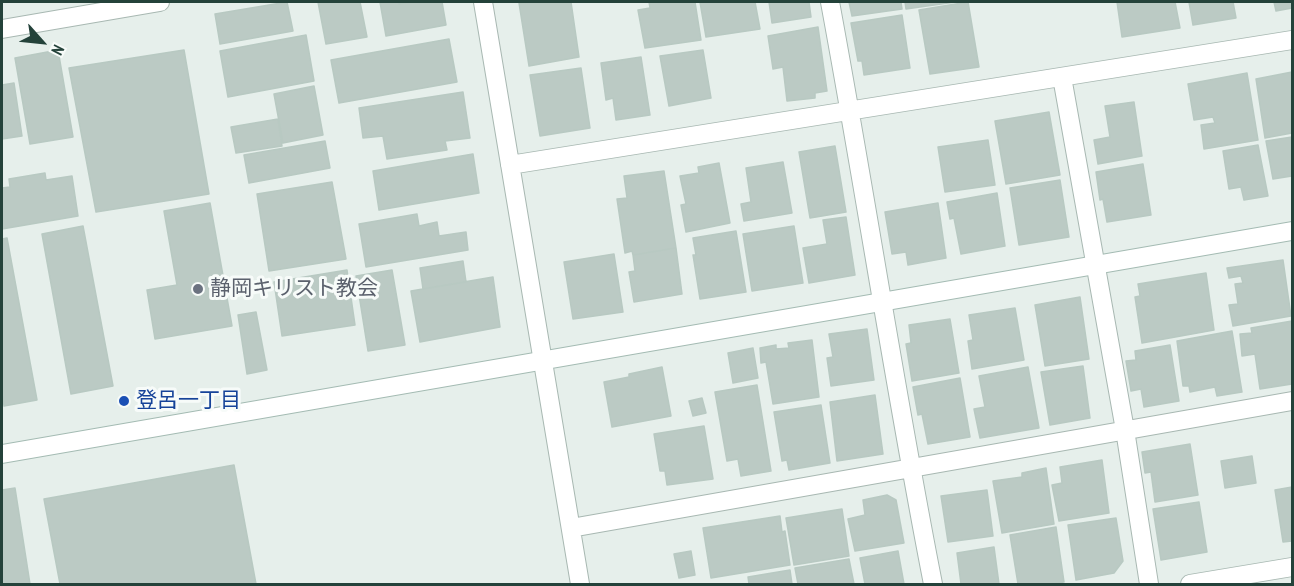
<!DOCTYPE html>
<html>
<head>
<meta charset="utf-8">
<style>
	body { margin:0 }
	#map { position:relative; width:1294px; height:586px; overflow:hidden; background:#e6efeb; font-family:"PT Sans Narrow",sans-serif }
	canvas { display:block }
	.frame { position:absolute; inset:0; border:3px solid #24423a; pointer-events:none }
	.north { position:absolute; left:12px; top:12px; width:60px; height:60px; -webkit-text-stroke:4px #f7fbf9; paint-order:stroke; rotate:117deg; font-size:16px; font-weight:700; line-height:24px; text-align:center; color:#24423a }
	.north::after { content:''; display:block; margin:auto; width:21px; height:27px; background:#24423a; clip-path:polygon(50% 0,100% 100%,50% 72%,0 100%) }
</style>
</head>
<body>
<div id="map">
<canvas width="1294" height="586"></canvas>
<div class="frame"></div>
<div class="north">N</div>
</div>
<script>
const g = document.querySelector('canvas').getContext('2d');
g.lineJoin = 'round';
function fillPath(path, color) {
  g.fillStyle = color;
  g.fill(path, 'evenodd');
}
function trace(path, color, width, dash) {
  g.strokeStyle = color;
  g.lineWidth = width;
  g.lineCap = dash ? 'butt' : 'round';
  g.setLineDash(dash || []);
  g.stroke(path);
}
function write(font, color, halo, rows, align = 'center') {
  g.font = font + ' "PT Sans Narrow","Noto Sans JP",sans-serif';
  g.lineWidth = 6;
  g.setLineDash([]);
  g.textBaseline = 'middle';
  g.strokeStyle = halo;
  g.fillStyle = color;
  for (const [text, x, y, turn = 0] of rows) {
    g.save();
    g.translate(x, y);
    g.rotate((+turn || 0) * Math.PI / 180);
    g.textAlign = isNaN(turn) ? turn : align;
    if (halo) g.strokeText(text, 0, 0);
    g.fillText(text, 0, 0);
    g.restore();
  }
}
const building = new Path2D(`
	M287 2 293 31 220 44 215 14Z
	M318 2H360L367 37 326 44Z
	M380 2H399V4L411 2H442L446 25 386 36Z
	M531 2H571L579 57 529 66 519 3Z
	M649 2H695L701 40 645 48 638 10 650 8Z
	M700 2H755L760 29 706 37Z
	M769 2H809L811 17 772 23Z
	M849 2H901L902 9 852 16Z
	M905 2H955L906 9Z
	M968 2 979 67 930 74 919 10Z
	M1117 2H1175L1180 28 1122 37Z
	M1189 2H1233L1236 18 1193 25Z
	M1274 2H1292V8L1276 11Z
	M902 15 910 68 864 75 862 61H858L851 23Z
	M818 27 827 91 815 93V98L787 101 783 67 773 69 768 36Z
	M306 35 314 81 228 97 220 51Z
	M449 39 457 82 339 103 331 60Z
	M58 50 73 137 30 144 15 58Z
	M184 50 209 194 96 212 69 68Z
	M703 50 711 98 669 106 660 56Z
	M641 57 650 115 616 120 613 98 606 100 601 63Z
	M581 68 590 128 540 136 530 75Z
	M1292 72V133L1265 138 1256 79Z
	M1247 73 1258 140 1204 149 1201 125 1215 123 1213 117 1194 120 1188 84Z
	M14 83 22 136 2 139V85Z
	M314 86 323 135 283 143 274 94Z
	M463 92 470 138 445 141 447 150 387 159 383 136 363 138 359 108Z
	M1134 102 1142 156 1098 164 1094 140 1110 137 1105 106Z
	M1049 112 1060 175 1006 184 995 121Z
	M278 119 282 146 236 153 231 127Z
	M1292 137V176L1273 179 1266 141Z
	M988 140 995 185 945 192 938 147Z
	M325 141 330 168 249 183 244 155Z
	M1258 145 1268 196 1244 200 1241 187 1229 189 1223 151Z
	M835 146 846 212 810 218 799 152Z
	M473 154 479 193 379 210 373 171Z
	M783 162 792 213 744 221 741 204 751 202 746 168Z
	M719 163 730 223 686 232 681 205 686 204 680 176 699 173 698 167Z
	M1143 164 1151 215 1107 222 1103 199 1100 200 1096 172Z
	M664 171 676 248 633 255 632 251 625 253 617 199 627 198 624 176Z
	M45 173 46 180 72 176 78 216 2 229V188L10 187 9 179Z
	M1060 180 1069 237 1019 245 1010 188Z
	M332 182 346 259 269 271 257 194Z
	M997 193 1005 246 961 254 954 218 950 219 947 202Z
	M210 203 232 326 155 339 147 290 177 285 164 211Z
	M938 203 946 258 908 265 906 252 892 254 885 212Z
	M417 214 419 226 437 222 439 236 466 232 468 250 366 267 359 224Z
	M846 217 855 275 809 283 803 248 827 244 823 220Z
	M83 226 113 386 71 394 42 234Z
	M794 226 803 283 752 291 743 234Z
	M736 231 746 292 700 299 693 255H696L693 238Z
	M7 238 37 400 4 406 2 393V239Z
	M676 248 682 294 634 302 629 272 635 271 633 255Z
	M614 254 623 312 573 319 564 262Z
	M1283 260 1291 316 1233 326 1229 305 1238 304 1235 284 1243 283 1241 276 1229 278 1227 268Z
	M463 261 466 282 423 289 420 268Z
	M347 270 355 325 282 336 274 282Z
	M392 270 405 345 368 351 356 276Z
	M1206 273 1214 330 1142 343 1135 297 1140 296 1138 284Z
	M493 277 500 327 420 342 411 291Z
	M1080 297 1089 359 1045 366 1035 305Z
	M1015 308 1024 360 972 369 968 341 973 340 969 315Z
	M256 312 267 370 247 374 238 315Z
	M950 319 959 373 912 381 906 344 911 343 909 325Z
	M1292 321V384L1260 389 1255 354 1242 356 1240 334 1252 333 1251 328Z
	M867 329 874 380 831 386 827 358 833 357 829 334Z
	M1232 331 1242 392 1217 396 1215 387 1190 392 1189 386H1183L1177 341Z
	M812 340 819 397 773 404 766 362 761 363 760 348 776 345V349L789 348 788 343Z
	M1170 345 1179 401 1144 407 1141 389 1131 391 1126 361 1136 360 1135 351Z
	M753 348 758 378 733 383 728 353Z
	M1083 366 1090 418 1050 425 1041 372Z
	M662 367 671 416 612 427 604 382 629 377V374Z
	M1028 367 1039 428 980 438 974 409 985 407 979 376Z
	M960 378 970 437 928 444 922 414 918 415 913 387Z
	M757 385 771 471 741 476 738 459 727 461 715 392Z
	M875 395 883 454 837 461 830 402Z
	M702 398 706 413 693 416 689 401Z
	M821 405 830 463 789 470 787 460 782 461 774 412Z
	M704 426 713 479 667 485 665 471H660L654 434Z
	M1190 444 1198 495 1155 502 1151 472 1145 473 1142 452Z
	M1252 456 1256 483 1225 488 1221 461Z
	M1102 460 1109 513 1059 521 1052 485 1062 483 1060 467Z
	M234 465 256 584H60L44 499Z
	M1046 468 1054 524 1002 533 993 481 1022 477V473Z
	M1292 487V541L1283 542 1275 490Z
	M15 488 30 584H2V490Z
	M987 490 993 536 948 542 941 496Z
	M887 495 896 500 904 543 855 551 848 519 865 515 863 500Z
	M1199 502 1207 552 1161 560 1153 509Z
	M842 509 849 556 794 565 786 518Z
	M780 516 782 532 785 531 790 565 711 578 703 528Z
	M1116 518 1123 561 1114 573 1076 580 1068 525Z
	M1056 527 1064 582 1050 584H1018L1010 535Z
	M994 547 999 584H961L957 553Z
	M691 551 695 575 679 578 674 554Z
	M898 551 904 584H865L860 558Z
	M849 559 854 584H798L795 568Z
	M790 570 792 584H749L748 577Z`);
const street = new Path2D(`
	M483 2 580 584
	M830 2C866 196 895 391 933 584
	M2 29 160 2
	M1062 77 1125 430 1149 584
	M510 165 1292 40
	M571 528 1292 401
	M1190 584 1292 567`);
const secondary = new Path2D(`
	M2 454 1292 231`);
const markers = [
	[198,289,6,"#6b7280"],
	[124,401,6,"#1a4fb4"]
];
const worshipNames = [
	["静岡キリスト教会",210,289]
];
const transitNames = [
	["登呂一丁目",136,401]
];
fillPath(building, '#bbcac4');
trace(building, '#b8c9c2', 1.5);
trace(street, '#a8b8b2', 20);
trace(secondary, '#a4bbb3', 20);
trace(street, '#fff', 18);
trace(secondary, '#fff', 18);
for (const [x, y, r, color] of markers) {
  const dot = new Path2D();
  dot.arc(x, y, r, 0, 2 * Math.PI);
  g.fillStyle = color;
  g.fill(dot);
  trace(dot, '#f7fbf9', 2);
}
write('21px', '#5b616d', '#f7fbf9', worshipNames, 'left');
write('21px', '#164399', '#f7fbf9', transitNames, 'left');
</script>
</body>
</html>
